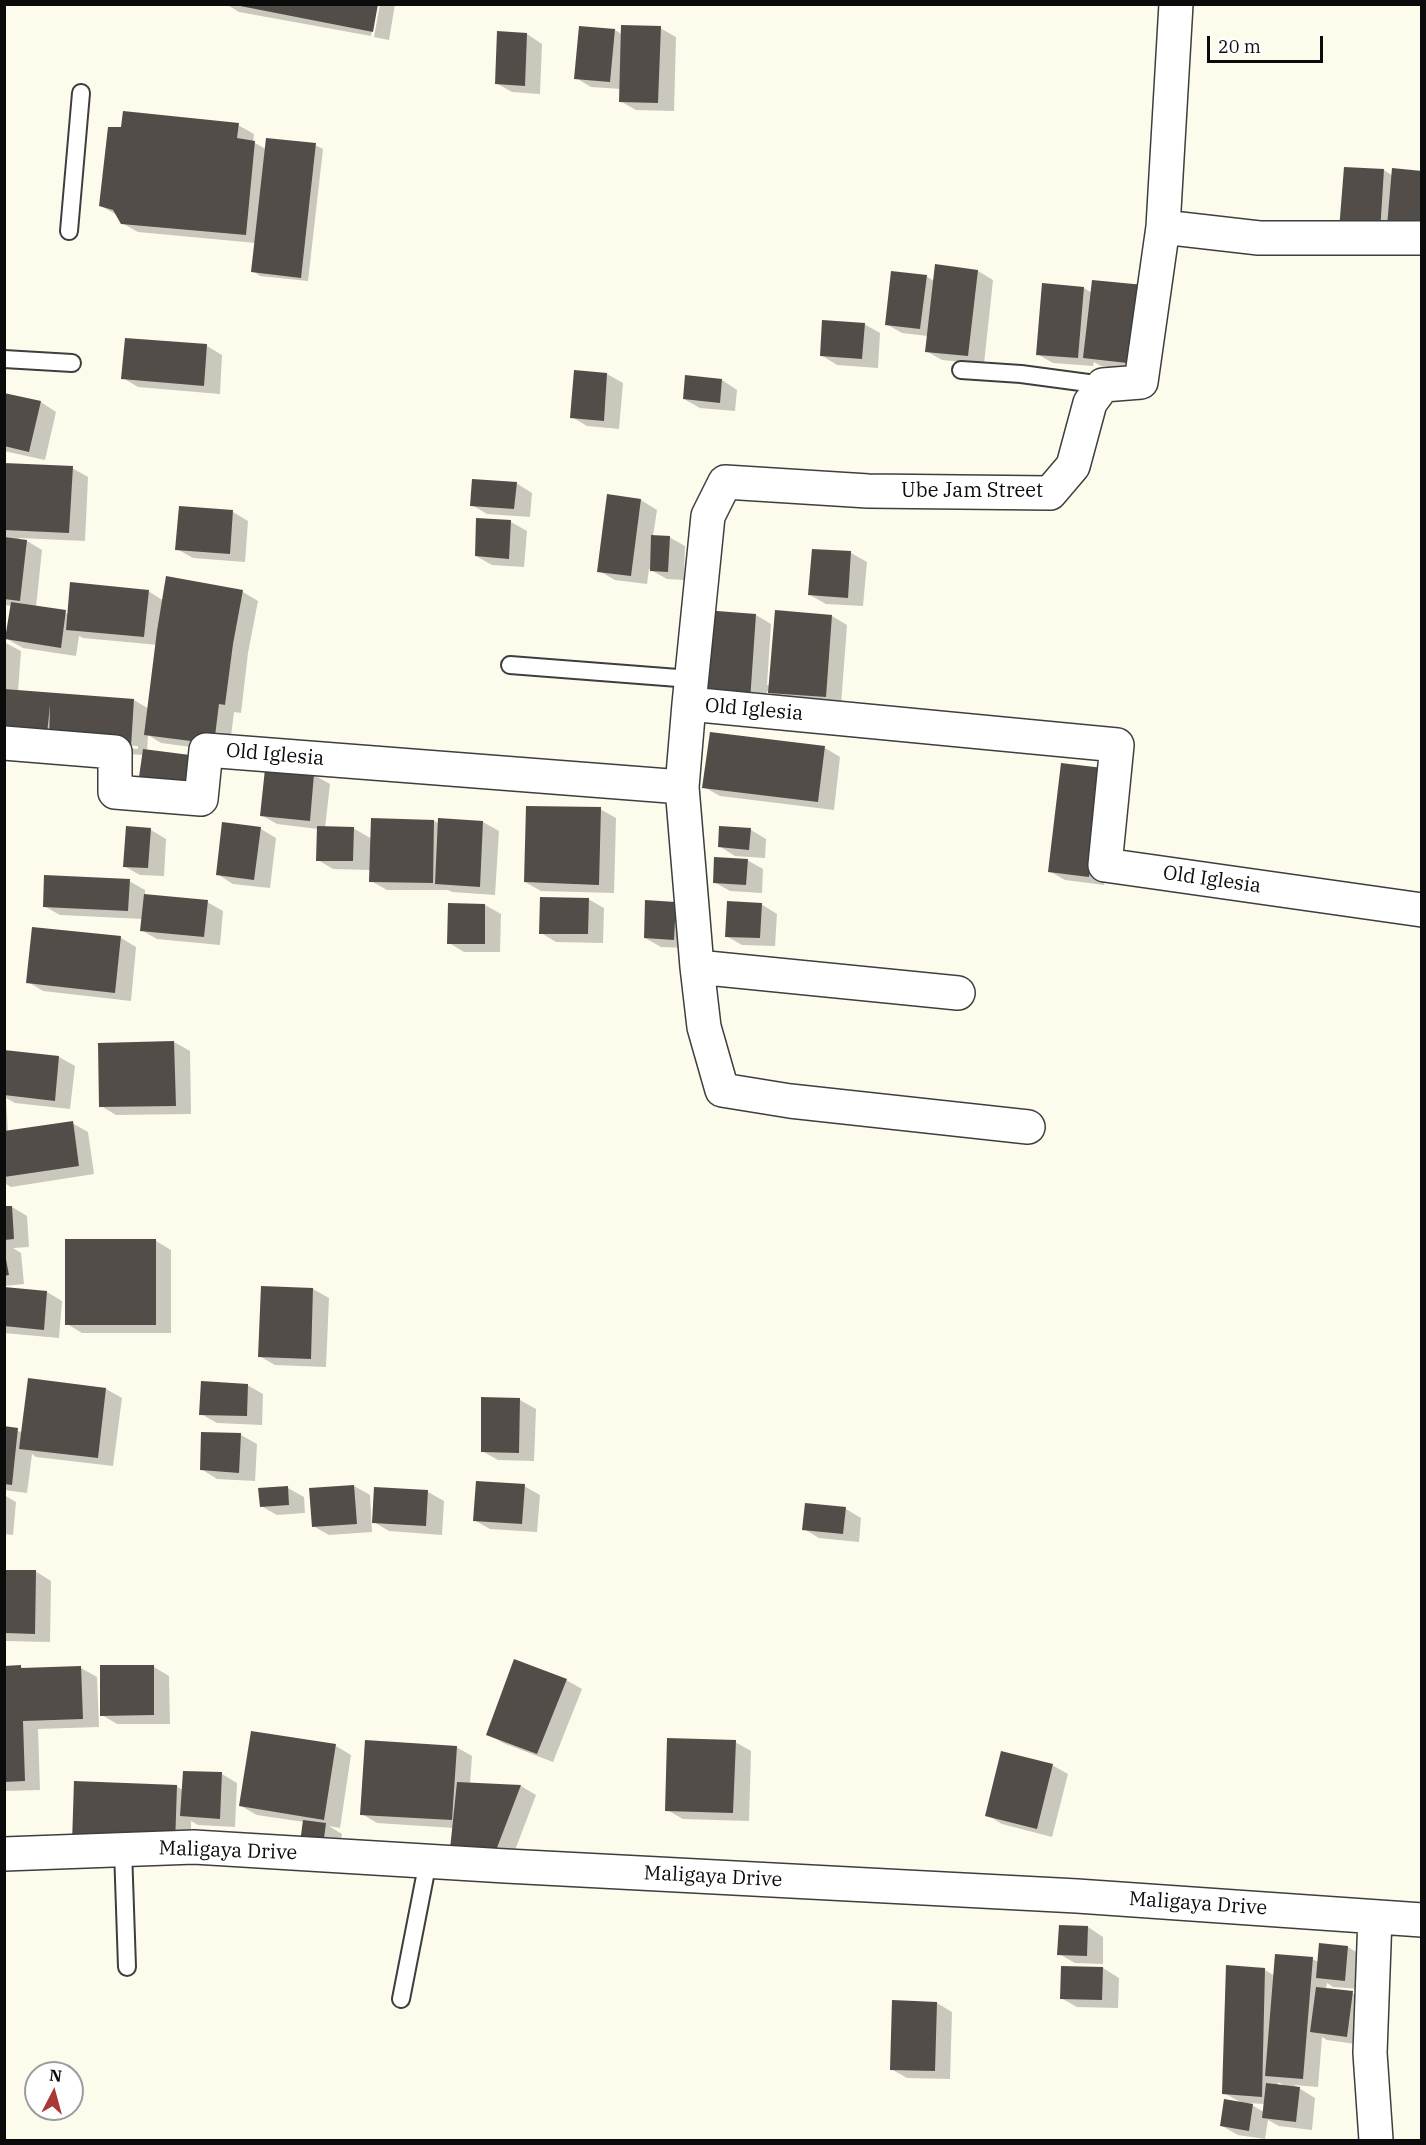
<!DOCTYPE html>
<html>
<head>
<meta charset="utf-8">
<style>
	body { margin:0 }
	#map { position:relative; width:1426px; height:2145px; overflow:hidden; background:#fdfbec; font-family:"IBM Plex Serif",serif }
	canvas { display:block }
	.frame { position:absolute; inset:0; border:6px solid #0b0b0b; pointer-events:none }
	.north { position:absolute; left:24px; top:2061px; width:60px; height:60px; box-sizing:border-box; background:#fff; border:2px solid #9d9d9d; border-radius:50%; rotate:6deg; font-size:16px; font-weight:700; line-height:24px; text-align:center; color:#0b0b0b }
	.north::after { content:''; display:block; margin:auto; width:21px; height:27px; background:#aa3834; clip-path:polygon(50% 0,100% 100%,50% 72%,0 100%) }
	.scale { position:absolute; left:1207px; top:36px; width:116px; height:27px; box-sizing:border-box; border:3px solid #0b0b0b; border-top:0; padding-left:8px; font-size:18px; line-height:21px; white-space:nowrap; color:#0b0b0b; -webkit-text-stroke:4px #fff; paint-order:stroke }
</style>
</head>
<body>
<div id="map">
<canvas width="1426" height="2145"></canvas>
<div class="frame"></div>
<div class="north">N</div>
<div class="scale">20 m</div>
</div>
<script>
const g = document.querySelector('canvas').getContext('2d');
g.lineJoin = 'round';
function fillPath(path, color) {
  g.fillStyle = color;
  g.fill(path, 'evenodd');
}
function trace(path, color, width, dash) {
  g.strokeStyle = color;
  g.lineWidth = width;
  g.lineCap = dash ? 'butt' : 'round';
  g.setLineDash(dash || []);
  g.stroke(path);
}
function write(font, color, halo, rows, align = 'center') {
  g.font = font + ' "IBM Plex Serif",serif';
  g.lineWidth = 6;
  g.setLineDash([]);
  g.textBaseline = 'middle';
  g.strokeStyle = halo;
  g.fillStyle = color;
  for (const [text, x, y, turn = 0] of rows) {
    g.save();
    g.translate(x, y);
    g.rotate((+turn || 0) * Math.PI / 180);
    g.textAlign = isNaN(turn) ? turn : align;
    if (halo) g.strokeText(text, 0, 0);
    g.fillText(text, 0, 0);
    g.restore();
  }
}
const shadow = new Path2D(`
	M226 4H377L371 36 239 12Z
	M380 4H395L389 40 374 37Z
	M660 28 676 37 674 111 636 110 620 101 621 89 591 87 576 78 615 30 623 35Z
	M527 34 542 44 540 94 512 92 496 83Z
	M238 125 254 134 253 142 266 149 315 145 323 149 308 281 260 276 253 271 256 243 138 232 122 223 117 215 101 206Z
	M1384 170 1393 176 1422 236 1357 238Z
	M978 271 993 280 984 364 942 360 926 351 928 336 902 333 886 324 926 276 934 281Z
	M1084 288 1092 293 1151 372 1101 366 1094 362 1093 366 1053 363 1037 354Z
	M864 324 880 333 878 368 837 365 821 355Z
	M207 346 222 355 220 394 138 387 123 378Z
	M576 372 607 374 623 383 619 429 587 426 572 417Z
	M722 380 737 390 735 411 700 408 684 399Z
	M4 395 41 402 56 412 45 460 4 451Z
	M4 465 72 468 88 477 85 541 19 538V540L27 541 42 550 36 607 69 614 148 591 164 601 243 592 258 601 248 653 241 713 234 712 229 752 161 743 148 735 147 751 143 755 4 746V642L21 651 18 692 134 700 149 709 158 645 83 638 79 636 76 656 23 648 7 639 12 606 4 605ZM64 741 138 746V749L64 744Z
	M516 483 532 493 530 517 487 514 472 505Z
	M609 496 641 500 657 510 653 536 669 537 685 546 684 580 667 579 649 569 647 584 615 580 599 571Z
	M233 512 248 521 245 562 193 558 177 549Z
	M511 522 527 531 524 567 492 565 476 556Z
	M813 550 851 553 867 562 863 606 826 604 810 595Z
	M756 615 771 624 767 685H770L832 616 847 625 841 705 785 701 767 691 765 709 715 706Z
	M825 748 840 757 834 810 720 796 704 787Z
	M266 770 314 775 330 784 325 828H353L372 839V820L434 821 440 824V820L483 822 499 831 495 895 452 892 448 890H387L371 881V870L333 869 318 860V829L277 824 261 815Z
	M1118 779 1104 885 1065 880 1049 871Z
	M600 809 616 818 614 893 541 891 525 882Z
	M261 829 276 838 270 888 233 884 217 874Z
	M151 830 166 839 164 876 140 875 124 866Z
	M751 830 766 839 765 858 735 856 719 846Z
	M747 860 763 869 762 893 730 891 714 882Z
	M129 881 145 890V895L207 902 223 911 220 945 157 939 141 930 143 919 60 915 44 906Z
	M588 899 604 908 603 943 556 942 541 933Z
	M676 903 689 948 661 947 645 938Z
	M449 904 485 905 501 914 500 952H464L449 943Z
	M761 904 777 914 775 946 742 945 726 936Z
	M121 938 136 947 131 1001 43 991 28 982Z
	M174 1042 190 1051 191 1114 116 1115 101 1106Z
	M4 1052 59 1057 75 1066 70 1109 15 1103 6 1098 8 1132 72 1123 88 1132 94 1174 11 1187 4 1183Z
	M12 1207 27 1216 29 1247 13 1248 21 1253 24 1284 4 1286V1208Z
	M156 1241 171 1250V1333H82L67 1324Z
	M262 1287 313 1289 329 1298 326 1367 275 1365 259 1356Z
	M4 1289 47 1292 62 1301 59 1338 4 1333Z
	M247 1385 263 1394 262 1425 217 1423 201 1414Z
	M106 1389 122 1398 113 1466 36 1457 32 1454 27 1493 4 1490V1428L22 1432Z
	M483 1399 520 1400 536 1409 534 1461 498 1460 482 1451Z
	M203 1433 241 1435 257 1444 255 1481 217 1479 201 1469Z
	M354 1486 370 1495 372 1532 329 1535 313 1526 310 1489Z
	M524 1486 540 1495 537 1532 490 1529 474 1520Z
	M288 1488 304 1497 305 1513 277 1515 261 1506Z
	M428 1492 444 1501 442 1535 389 1531 372 1521Z
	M4 1495 16 1502 13 1535 4 1534Z
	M846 1509 861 1518 859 1542 819 1538 804 1529Z
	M4 1571H35L51 1581 50 1642 4 1641Z
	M4 1667H21L26 1670 81 1668 97 1677 99 1727 38 1729 40 1790 4 1791Z
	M154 1667 169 1676 170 1724H117L102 1715Z
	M566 1680 582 1689 553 1762 503 1743 488 1734Z
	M735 1742 751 1751 749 1821 683 1819 667 1810Z
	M336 1746 351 1755 340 1828 329 1826 342 1834 339 1854 304 1822 257 1815 241 1806Z
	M456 1747 472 1756 470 1784 521 1786 536 1795 511 1861 454 1828 377 1823 362 1814Z
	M1052 1765 1068 1774 1052 1837 1002 1824 987 1815Z
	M222 1774 237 1783 235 1827 198 1825 191 1821V1854L90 1851 176 1786 183 1790Z
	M1088 1927 1103 1937V1964L1075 1963 1059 1954Z
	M1348 1947 1363 1956 1361 1989 1333 1987 1327 1983 1326 1989 1352 1993 1368 2002 1363 2045 1327 2040 1322 2037 1318 2087 1294 2085 1315 2098 1312 2130 1279 2126 1268 2120 1265 2139 1238 2135 1222 2126 1242 2103 1224 2093 1265 1970 1275 1976 1312 1959 1319 1962ZM1278 2082 1287 2087 1278 2086ZM1248 2103 1265 2104 1264 2112Z
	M1062 1968H1103L1119 1978 1118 2008 1077 2007 1061 1998Z
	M937 2003 952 2012 950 2079 907 2078 891 2069Z`);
const building = new Path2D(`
	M230 4H378L373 32Z
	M621 25 661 26 658 103 619 102Z
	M579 26 615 29 610 82 574 79Z
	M497 31 527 33 525 86 495 84Z
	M123 111 239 123 237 138 255 141 246 235 121 224 113 210 99 206 108 127H121Z
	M266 138 316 143 301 278 251 272Z
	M1344 167 1384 169 1380 233 1339 230Z
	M1392 168 1422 171V229L1387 226Z
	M935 264 978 270 968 356 925 352Z
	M891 271 927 275 920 329 885 325Z
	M1092 280 1144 285 1136 364 1083 358Z
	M1042 283 1084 287 1078 358 1036 355Z
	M822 320 865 323 862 359 820 356Z
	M125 338 207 344 204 386 121 379Z
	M574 370 607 373 604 421 570 418Z
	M685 375 722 379 720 403 683 399Z
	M4 393 41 401 29 452 4 446Z
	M4 463 73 466 69 533 4 530Z
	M472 479 517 482 514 509 470 506Z
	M607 494 641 499 631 576 597 572Z
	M179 506 233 510 230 554 175 550Z
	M476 518 511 520 509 559 475 556Z
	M651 535 670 536 668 572 650 571Z
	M4 537 27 540 20 601 4 599Z
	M812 549 851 551 848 598 808 595Z
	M166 576 243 590 233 644 225 705 219 704 214 744 144 735 157 631Z
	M70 582 149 590 144 637 66 630Z
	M11 602 66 610 61 648 5 639Z
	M704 610 756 614 750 701 698 697Z
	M775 610 832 615 826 697 768 693Z
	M4 689 134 699 131 747 49 742 50 705 46 744 4 739Z
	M710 732 825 746 818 802 702 788Z
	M143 749 190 755 185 791 138 784Z
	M1061 763 1103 768 1089 877 1048 872Z
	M265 769 314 774 310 821 260 816Z
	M526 806 601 807 599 885 524 882Z
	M371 818 434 820 433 883 369 882Z
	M438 818 483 821 480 887 435 884Z
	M222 822 261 827 254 880 216 875Z
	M126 826 151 828 148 868 123 867Z
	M317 826 354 827 353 861H316Z
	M719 826 751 828 749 850 718 847Z
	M714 857 748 859 746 885 713 883Z
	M44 875 130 879 128 911 43 907Z
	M144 894 208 900 204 937 140 931Z
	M540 897 589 898 588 934H539Z
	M645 900 676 902 674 940 644 938Z
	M727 901 762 903 760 938 725 937Z
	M448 903 485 904V944H447Z
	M32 927 121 936 115 993 26 983Z
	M174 1041 176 1106 99 1107 98 1043Z
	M4 1050 59 1056 55 1101 4 1095Z
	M73 1121 79 1166 4 1177V1131Z
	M4 1206H12L14 1239 4 1240Z
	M65 1239H156V1325H65Z
	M4 1249 9 1275 4 1276Z
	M261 1286 313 1288 311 1359 258 1357Z
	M4 1287 47 1291 44 1330 4 1326Z
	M28 1378 106 1388 98 1458 19 1449Z
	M201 1381 248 1384 247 1416 199 1415Z
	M481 1397 520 1398 519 1453 481 1452Z
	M4 1426 18 1428 12 1485 4 1484Z
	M201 1432 241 1433 239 1473 200 1470Z
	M476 1481 525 1484 522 1524 473 1521Z
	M354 1485 357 1524 312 1527 309 1488Z
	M288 1486 289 1505 260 1507 258 1488Z
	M374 1487 428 1490 426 1526 372 1523Z
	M805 1503 846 1507 843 1534 802 1530Z
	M4 1570H36L35 1634 4 1633Z
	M514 1659 567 1679 537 1754 486 1735Z
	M21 1665V1668L81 1666 83 1719 23 1721 25 1781 4 1782V1666Z
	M100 1665H154V1715L100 1716Z
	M251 1731 336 1744 324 1820 239 1806Z
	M667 1738 736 1740 733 1813 665 1811Z
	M365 1740 457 1746 452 1820 360 1815Z
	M1001 1751 1053 1764 1037 1829 985 1816Z
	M183 1771 222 1772 220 1819 180 1816Z
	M74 1781 177 1785 175 1846 72 1843Z
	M457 1782 521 1785 495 1853 450 1849Z
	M303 1820 326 1823 323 1846 300 1843Z
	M1059 1925 1088 1926 1087 1956 1057 1955Z
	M1319 1943 1348 1946 1345 1981 1316 1978Z
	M1275 1954 1313 1957 1303 2079 1265 2076Z
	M1226 1965 1265 1968 1262 2097 1222 2094Z
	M1061 1966 1103 1967 1102 2000 1060 1999Z
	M1316 1987 1353 1991 1347 2037 1310 2032Z
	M892 2000 937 2002 935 2071 890 2070Z
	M1266 2083 1300 2087 1296 2122 1262 2118Z
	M1224 2099 1253 2104 1249 2131 1220 2126Z`);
const lane = new Path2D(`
	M69 231 81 93
	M4 359 72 363
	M961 370 1021 374 1103 385
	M510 665 691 679
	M123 1850 127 1967
	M401 1999 428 1861`);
const street = new Path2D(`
	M1163 227 1259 238H1422
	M689 704 708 516 725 482 868 491 1050 493 1073 466 1090 403 1103 385 1141 382 1163 227 1176 4
	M4 743 115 752V792L201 799 206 750 682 787 689 704 1117 745 1105 865 1422 910
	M682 787 697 967 704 1027 722 1090 790 1101 1028 1127
	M697 967 958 993
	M4 1854 194 1847 506 1866 1077 1896 1422 1920
	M1375 1917 1370 2053 1376 2140`);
const streetNames = [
	["Ube Jam Street",972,491],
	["Old Iglesia",754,710,5],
	["Old Iglesia",275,755,5],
	["Old Iglesia",1212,880,8],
	["Maligaya Drive",228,1851,2],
	["Maligaya Drive",713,1877,3],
	["Maligaya Drive",1198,1904,4]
];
fillPath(shadow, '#0003');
fillPath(building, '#524d49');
trace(lane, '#3e3e3e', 20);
trace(street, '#3e3e3e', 36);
trace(lane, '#fff', 16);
trace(street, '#fff', 33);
write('20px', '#0b0b0b', '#fff', streetNames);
</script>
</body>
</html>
